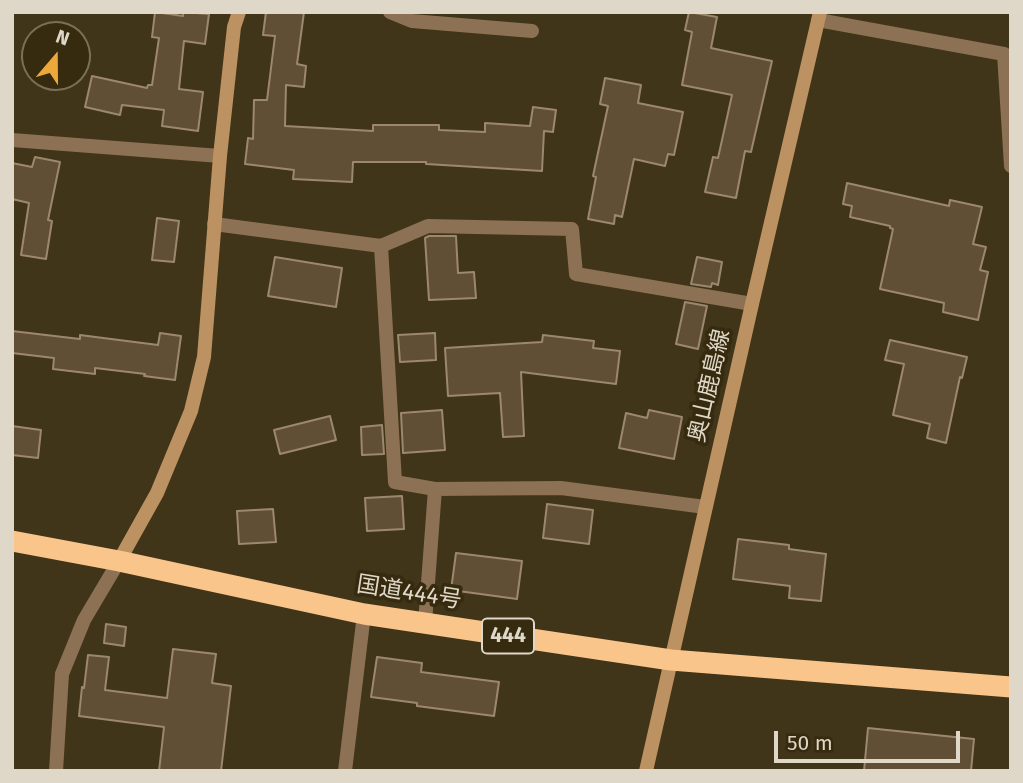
<!DOCTYPE html>
<html>
<head>
<meta charset="utf-8">
<style>
	body { margin:0 }
	#map { position:relative; width:1023px; height:783px; overflow:hidden; background:#403419; font-family:"Fira Sans",sans-serif }
	canvas { display:block }
	.frame { position:absolute; inset:0; border:14px solid #dfd7c8; pointer-events:none }
	.north { position:absolute; left:21px; top:21px; width:70px; height:70px; box-sizing:border-box; background:#362a0f; border:2px solid #7a6f59; border-radius:50%; rotate:20deg; font-size:19px; font-weight:700; line-height:28px; text-align:center; color:#dfd7c8 }
	.north::after { content:''; display:block; margin:auto; width:24px; height:32px; background:#eda83b; clip-path:polygon(50% 0,100% 100%,50% 72%,0 100%) }
	.scale { position:absolute; left:774px; top:731px; width:186px; height:32px; box-sizing:border-box; border:4px solid #dfd7c8; border-top:0; padding-left:9px; font-size:21px; line-height:24px; white-space:nowrap; color:#dfd7c8; -webkit-text-stroke:5px #362a0f; paint-order:stroke }
</style>
</head>
<body>
<div id="map">
<canvas width="1023" height="783"></canvas>
<div class="frame"></div>
<div class="north">N</div>
<div class="scale">50 m</div>
</div>
<script>
const g = document.querySelector('canvas').getContext('2d');
g.lineJoin = 'round';
function fillPath(path, color) {
  g.fillStyle = color;
  g.fill(path, 'evenodd');
}
function trace(path, color, width, dash) {
  g.strokeStyle = color;
  g.lineWidth = width;
  g.lineCap = dash ? 'butt' : 'round';
  g.setLineDash(dash || []);
  g.stroke(path);
}
function write(font, color, halo, rows, align = 'center') {
  g.font = font + ' "Fira Sans","Noto Sans JP",sans-serif';
  g.lineWidth = 7;
  g.setLineDash([]);
  g.textBaseline = 'middle';
  g.strokeStyle = halo;
  g.fillStyle = color;
  for (const [text, x, y, turn = 0] of rows) {
    g.save();
    g.translate(x, y);
    g.rotate((+turn || 0) * Math.PI / 180);
    g.textAlign = isNaN(turn) ? turn : align;
    if (halo) g.strokeText(text, 0, 0);
    g.fillText(text, 0, 0);
    g.restore();
  }
}
const building = new Path2D(`
	M155 12 183 16V12L209 14 205 44 184 41 179 89 203 92 198 131 162 126 164 110 122 105 120 115 85 107 92 76 147 88 148 85H152L159 38 152 37Z
	M266 12H304L297 64 306 66 304 87 286 85 285 126 373 131V125H439V130L485 132V123L530 126 533 107 556 110 553 132 544 131 542 171 426 164V162H353L352 182 293 179 294 170 245 164 248 138 253 139 254 100H267L275 36 263 35Z
	M689 12 717 17 711 48 772 61 751 152 745 151 736 198 705 192 713 157 718 158 732 95 682 85 692 32 685 30Z
	M605 78 641 85 638 103 683 112 674 155 668 154 665 166 634 159 622 217 615 215 614 224 588 219 596 177 593 176 608 106 600 104Z
	M35 157 60 162 48 220 52 221 46 259 21 255 29 203 12 199V163L32 167Z
	M847 183 949 206 950 200 982 207 973 244 986 247 980 270 988 272 978 320 943 312 944 303 880 289 893 229 890 228V226L850 217 852 206 843 204Z
	M157 218 179 221 174 262 152 260Z
	M429 236H456L458 273 474 272 476 298 429 300 425 238Z
	M275 257 342 268 336 307 268 296Z
	M697 257 722 262 718 285 712 283 711 287 691 284Z
	M685 302 707 306 698 349 676 344Z
	M12 331 80 339V335L158 345 160 333 181 336 175 380 144 376 145 374 95 368V374L53 369 54 358 12 353Z
	M435 333 436 360 400 362 398 335Z
	M543 335 594 341 593 348 620 351 616 384 521 372 524 436 503 437 500 393 448 396 445 348 542 342Z
	M890 340 967 357 962 378 960 377 946 443 927 438 930 424 893 415 904 364 885 360Z
	M442 410 445 450 403 453 401 413Z
	M649 410 682 417 674 459 619 448 626 413 647 418Z
	M330 416 336 440 280 454 274 430Z
	M382 425 384 454 362 455 361 427Z
	M12 426 41 430 38 458 12 455Z
	M402 496 404 529 367 531 365 498Z
	M547 504 593 510 589 544 543 538Z
	M273 509 276 542 239 544 237 511Z
	M738 539 789 545V549L826 554 821 601 789 598 790 586 733 579Z
	M456 553 522 561 517 599 451 590Z
	M106 624 126 627 124 646 104 643Z
	M173 649 216 654 212 683 231 686 221 771H159L164 727 79 716 82 687 84 688 88 655 109 657 105 690 167 698Z
	M377 657 422 663 421 672 499 682 494 716 417 706V703L371 697Z
	M868 728 974 739 971 771H864Z`);
const lane = new Path2D(`
	M345 771 364 614`);
const street = new Path2D(`
	M390 12 412 21 532 31
	M818 20 1004 54 1011 166
	M12 140 220 156
	M214 224 381 246 428 226 572 229 576 274 752 304
	M381 246 395 482 435 489
	M425 623 435 489 561 488 705 507
	M56 771 62 674 84 620 119 561`);
const secondary = new Path2D(`
	M119 561 157 493 191 411 204 357 220 156 234 27 239 12
	M646 771 752 304 820 12`);
const highway = new Path2D(`
	M12 541 119 561 364 614 671 660 1011 687`);
const shields = [
	[508,636,52]
];
const shieldNames = [
	["444",508,636]
];
const streetNames = [
	["奥山鹿島線",710,386,-77],
	["国道444号",409,593,9]
];
fillPath(building, '#614f35');
trace(building, '#9c886d', 2);
trace(lane, '#8c7154', 14);
trace(street, '#8c7154', 14);
trace(secondary, '#bc9263', 14);
trace(highway, '#fac58b', 21);
for (const [x, y, w] of shields) {
  const box = new Path2D();
  box.roundRect(x - w / 2, y - 17.5, w, 35, 5);
  g.fillStyle = '#362a0f';
  g.fill(box);
  trace(box, '#dfd7c8', 2);
}
write('bold 21px', '#dfd7c8', null, shieldNames);
write('23px', '#dfd7c8', '#362a0f', streetNames);
</script>
</body>
</html>
